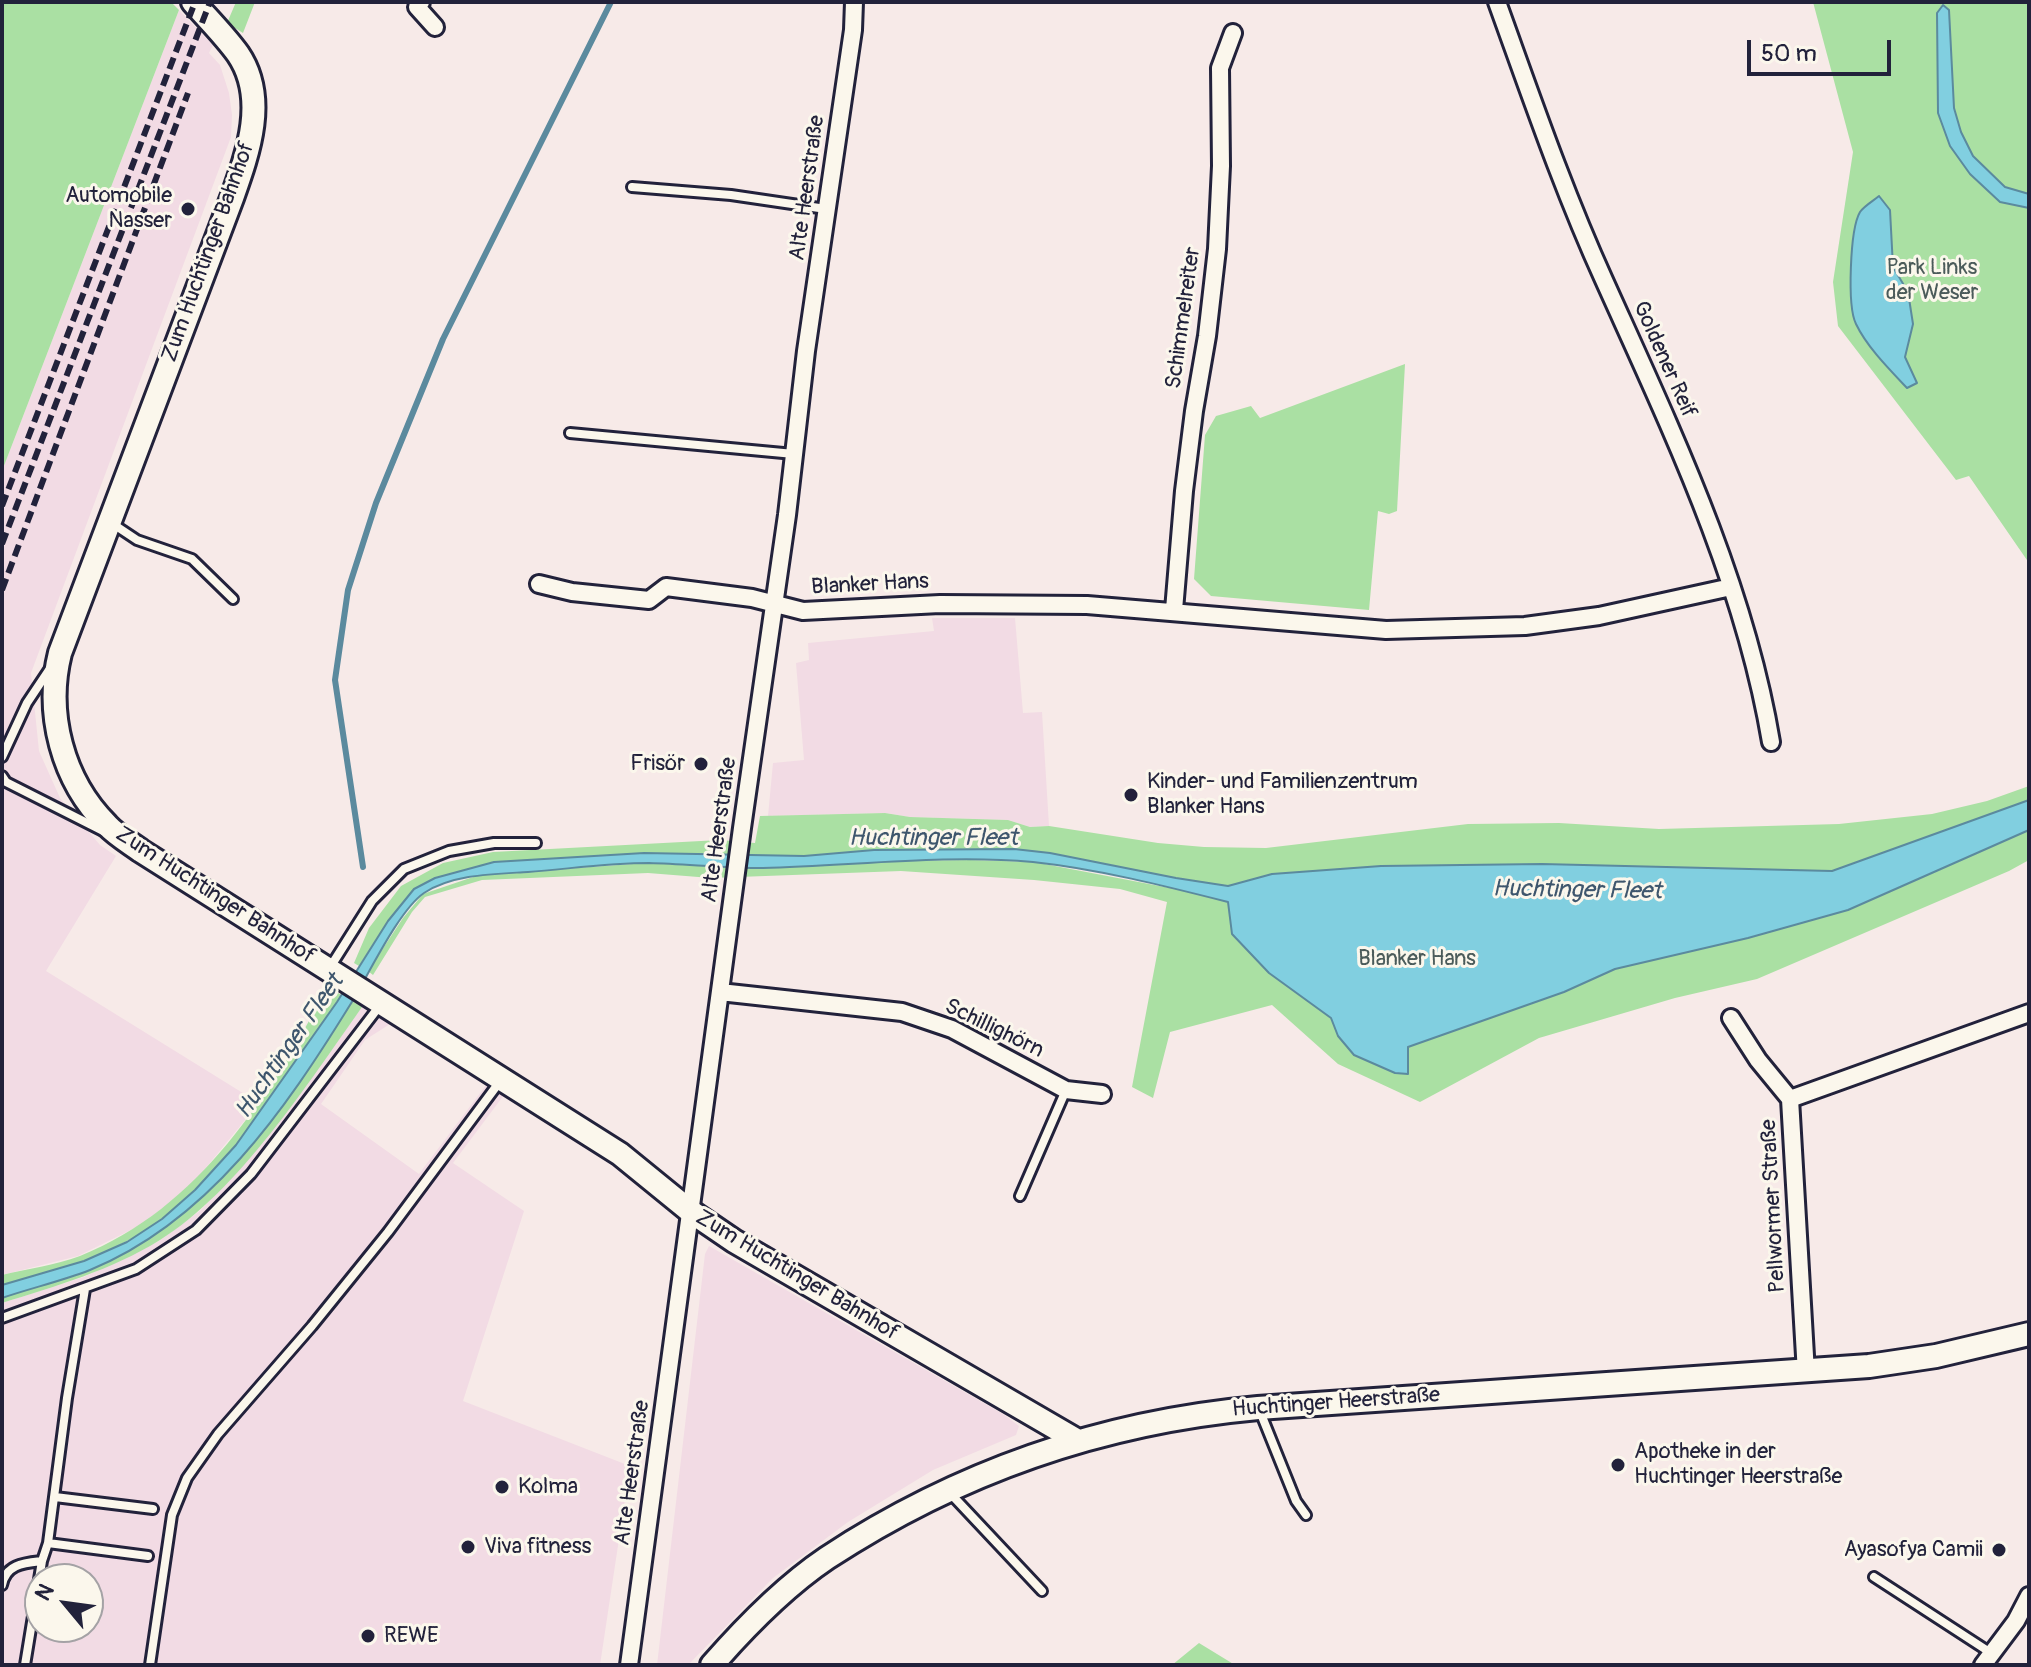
<!DOCTYPE html>
<html>
<head>
<meta charset="utf-8">
<style>
	body { margin:0 }
	#map { position:relative; width:2031px; height:1667px; overflow:hidden; background:#f7eae8; font-family:Pangolin,sans-serif }
	canvas { display:block }
	.frame { position:absolute; inset:0; border:4px solid #22223b; pointer-events:none }
	.north { position:absolute; left:24px; top:1563px; width:80px; height:80px; box-sizing:border-box; background:#fbf7ec; border:2px solid #a4a2a5; border-radius:50%; rotate:299deg; font-size:22px; font-weight:700; line-height:32px; text-align:center; color:#22223b }
	.north::after { content:''; display:block; margin:auto; width:28px; height:36px; background:#22223b; clip-path:polygon(50% 0,100% 100%,50% 72%,0 100%) }
	.scale { position:absolute; left:1747px; top:40px; width:144px; height:36px; box-sizing:border-box; border:4px solid #22223b; border-top:0; padding-left:10px; font-size:24px; line-height:28px; white-space:nowrap; color:#22223b; -webkit-text-stroke:6px #fbf7ec; paint-order:stroke }
</style>
</head>
<body>
<div id="map">
<canvas width="2031" height="1667"></canvas>
<div class="frame"></div>
<div class="north">N</div>
<div class="scale">50 m</div>
</div>
<script>
const g = document.querySelector('canvas').getContext('2d');
g.lineJoin = 'round';
function fillPath(path, color) {
  g.fillStyle = color;
  g.fill(path, 'evenodd');
}
function trace(path, color, width, dash) {
  g.strokeStyle = color;
  g.lineWidth = width;
  g.lineCap = dash ? 'butt' : 'round';
  g.setLineDash(dash || []);
  g.stroke(path);
}
function write(font, color, halo, rows, align = 'center') {
  g.font = font + ' Pangolin,sans-serif';
  g.lineWidth = 6;
  g.setLineDash([]);
  g.textBaseline = 'middle';
  g.strokeStyle = halo;
  g.fillStyle = color;
  for (const [text, x, y, turn = 0] of rows) {
    g.save();
    g.translate(x, y);
    g.rotate((+turn || 0) * Math.PI / 180);
    g.textAlign = isNaN(turn) ? turn : align;
    if (halo) g.strokeText(text, 0, 0);
    g.fillText(text, 0, 0);
    g.restore();
  }
}
const built = new Path2D(`
	M179 10 213 45 209 53 220 65 229 93 232 115 231 137 31 673 39 751 60 798 100 845 116 856 46 971 259 1103 191 1186 141 1225 78 1256 2 1275V471Z
	M932 618H1015L1023 713 1042 712 1049 826 1030 827 1008 820 910 817 885 813 768 816 773 763 804 760 796 663 809 660 808 643 934 631Z
	M362 1007 390 1024 365 1040 321 1104 419 1174 487 1084 504 1095 453 1163 524 1211 463 1401 630 1466 600 1665H2V1303L84 1277 159 1241 201 1210 258 1147ZM40 1579H88V1627H40Z
	M709 1246 1003 1414 1019 1426 1016 1435 933 1470 848 1522 773 1578 688 1665H657L705 1254Z`);
const green = new Path2D(`
	M2 2H171L179 10 2 471Z
	M236 2H255L243 33 227 23Z
	M1813 2H2029V563L1969 476 1956 480 1838 326 1833 282 1853 152Z
	M1405 364 1397 511 1389 514 1378 511 1369 610 1211 596 1194 579 1205 435 1216 416 1251 406 1260 418Z
	M2029 786V860L2009 871 1757 979 1675 998 1539 1038 1420 1102 1338 1064 1272 1005 1170 1032 1153 1098 1132 1087 1167 902 1120 889 1034 880 901 871 711 878 648 873 482 880 425 897 412 912 373 975 368 971 403 918 423 894 479 875 646 863 762 868 889 861 970 860 1034 862 1170 888 1050 853 1014 849 874 850 804 856 644 853 435 878 388 921 359 966 354 963 369 928 401 886 443 863 493 852 720 840 755 843 760 816 885 813 910 817 1008 820 1030 827 1049 826 1158 843 1204 847 1266 848 1468 824 1559 823 1659 829 1839 824 1932 814 1987 801Z
	M328 986 341 995 337 1002C290 1071 228 1173 160 1221 114 1253 57 1273 2 1285V1275C27 1269 55 1265 80 1256 200 1208 270 1095 328 986Z
	M352 1001 362 1007C309 1082 238 1192 160 1240 112 1270 56 1286 2 1303V1298C31 1288 62 1281 90 1270 211 1220 284 1107 352 1001Z
	M1199 1643 1235 1665H1172Z`);
const water = new Path2D(`
	M1943 5 1949 10 1954 108 1961 132 1973 156 2005 187 2029 194V208L2000 202 1970 174 1950 146 1938 113 1937 13Z
	M1879 196 1890 210 1893 267 1908 292 1913 324 1905 357 1917 383 1907 388C1889 369 1867 347 1856 324 1847 306 1850 229 1860 212 1864 206 1873 201 1879 196Z
	M2029 800V830L1848 910 1748 938 1615 969 1564 992 1408 1047V1074L1395 1073 1354 1055 1338 1036 1331 1018 1269 973 1232 934 1228 902C1165 886 1098 869 1033 862 943 854 853 866 763 868 725 868 687 864 649 863 609 863 568 869 528 872 495 874 453 874 424 893 398 911 368 976 350 1005 285 1110 209 1221 90 1270 62 1281 31 1288 2 1298V1285L84 1261 127 1242 162 1219 195 1190 236 1145 337 1002 388 921 414 889 435 878 494 862 644 853 804 856 874 850 1014 849 1050 853 1176 878 1228 886 1272 874 1381 866 1542 864 1832 871Z`);
const stream = new Path2D(`
	M363 867 335 680 348 590 376 503 443 339 611 2`);
const lane = new Path2D(`
	M632 187 731 195 826 209
	M570 433 794 454
	M110 522 137 540 192 559 233 599
	M2 757 27 703 51 667
	M2 776 6 782 103 831
	M329 969 372 901 404 869 449 851 494 843H536
	M1020 1196 1066 1090
	M2 1318 136 1269 196 1230 251 1174 381 1004
	M1259 1409 1296 1501 1306 1515
	M949 1492 1042 1591
	M55 1497 153 1509
	M48 1543 148 1556
	M1874 1577 1991 1653
	M2 1585C6 1564 24 1563 42 1561
	M25 1665 42 1561 48 1543 67 1398 85 1289
	M150 1665 172 1515 187 1478 218 1434 312 1326 388 1232 501 1080`);
const street = new Path2D(`
	M421 2 417 7 435 27
	M1497 2C1531 96 1563 190 1604 280 1671 429 1744 580 1771 742
	M539 584 572 592 649 600 666 587 752 598 803 611 940 604 1087 605 1386 630 1525 626 1599 616 1731 587
	M1174 610 1184 491 1194 411 1207 336 1217 249 1221 166 1220 68 1233 33
	M720 992 902 1012 952 1029 1066 1090 1102 1094
	M1731 1018 1758 1060 1790 1099
	M1806 1373 1790 1099 2029 1013
	M629 1665 742 828 787 515 806 351 853 30 854 2
	M1983 1665 2016 1621 2029 1596`);
const secondary = new Path2D(`
	M193 2C208 19 225 36 238 54 268 98 248 153 232 198L60 653C45 713 62 780 107 825 116 835 130 843 141 851L620 1154 690 1211 734 1241 1078 1441
	M712 1665C746 1626 784 1587 827 1558 958 1472 1103 1422 1258 1408L1869 1366 1936 1356 2029 1334`);
const rail = new Path2D(`
	M2 506 195 2
	M2 544 210 2
	M2 590 188 93`);
const markers = [
	[188,209,8,"#22223b"],
	[701,764,8,"#22223b"],
	[1131,795,8,"#22223b"],
	[1618,1465,8,"#22223b"],
	[502,1487,8,"#22223b"],
	[468,1547,8,"#22223b"],
	[1999,1550,8,"#22223b"],
	[368,1636,8,"#22223b"]
];
const streetNames = [
	["Alte Heerstraße",808,188,-82],
	["Zum Huchtinger Bahnhof",209,252,-70],
	["Schimmelreiter",1184,318,-82],
	["Goldener Reif",1664,360,66],
	["Blanker Hans",870,585,-3],
	["Alte Heerstraße",720,830,-82],
	["Zum Huchtinger Bahnhof",215,896,33],
	["Schillighörn",994,1029,26],
	["Pellwormer Straße",1774,1206,-93],
	["Zum Huchtinger Bahnhof",797,1276,31],
	["Huchtinger Heerstraße",1336,1403,-4],
	["Alte Heerstraße",633,1473,-82]
];
const poiNames = [
	["Automobile",172,196,"right"],
	["Nasser",172,221,"right"],
	["Frisör",685,764,"right"],
	["Kinder- und Familienzentrum",1147,782],
	["Blanker Hans",1147,807],
	["Apotheke in der",1634,1452],
	["Huchtinger Heerstraße",1634,1477],
	["Kolma",518,1487],
	["Viva fitness",484,1547],
	["Ayasofya Camii",1983,1550,"right"],
	["REWE",384,1636]
];
const parkNames = [
	["Park Links",1932,268],
	["der Weser",1932,293],
	["Blanker Hans",1417,959]
];
const waterNames = [
	["Huchtinger Fleet",933,839],
	["Huchtinger Fleet",1577,891,1],
	["Huchtinger Fleet",290,1047,-55]
];
fillPath(built, '#f2dbe4');
fillPath(green, '#aae0a3');
fillPath(water, '#81cfe0');
trace(water, '#5b8a9e', 2);
trace(stream, '#5b8a9e', 6);
trace(lane, '#22223b', 14);
trace(street, '#22223b', 22);
trace(secondary, '#22223b', 28);
trace(lane, '#fbf7ec', 8);
trace(street, '#fbf7ec', 16);
trace(secondary, '#fbf7ec', 22);
trace(rail, '#22223b', 6, [12, 6]);
for (const [x, y, r, color] of markers) {
  const dot = new Path2D();
  dot.arc(x, y, r, 0, 2 * Math.PI);
  g.fillStyle = color;
  g.fill(dot);
  trace(dot, '#fbf7ec', 3);
}
write('22px', '#22223b', '#fbf7ec', streetNames);
write('22px', '#22223b', '#fbf7ec', poiNames, 'left');
write('22px', '#4b5b5a', '#fbf7ec', parkNames);
write('italic 24px', '#3e566d', '#fbf7ec', waterNames);
</script>
</body>
</html>
